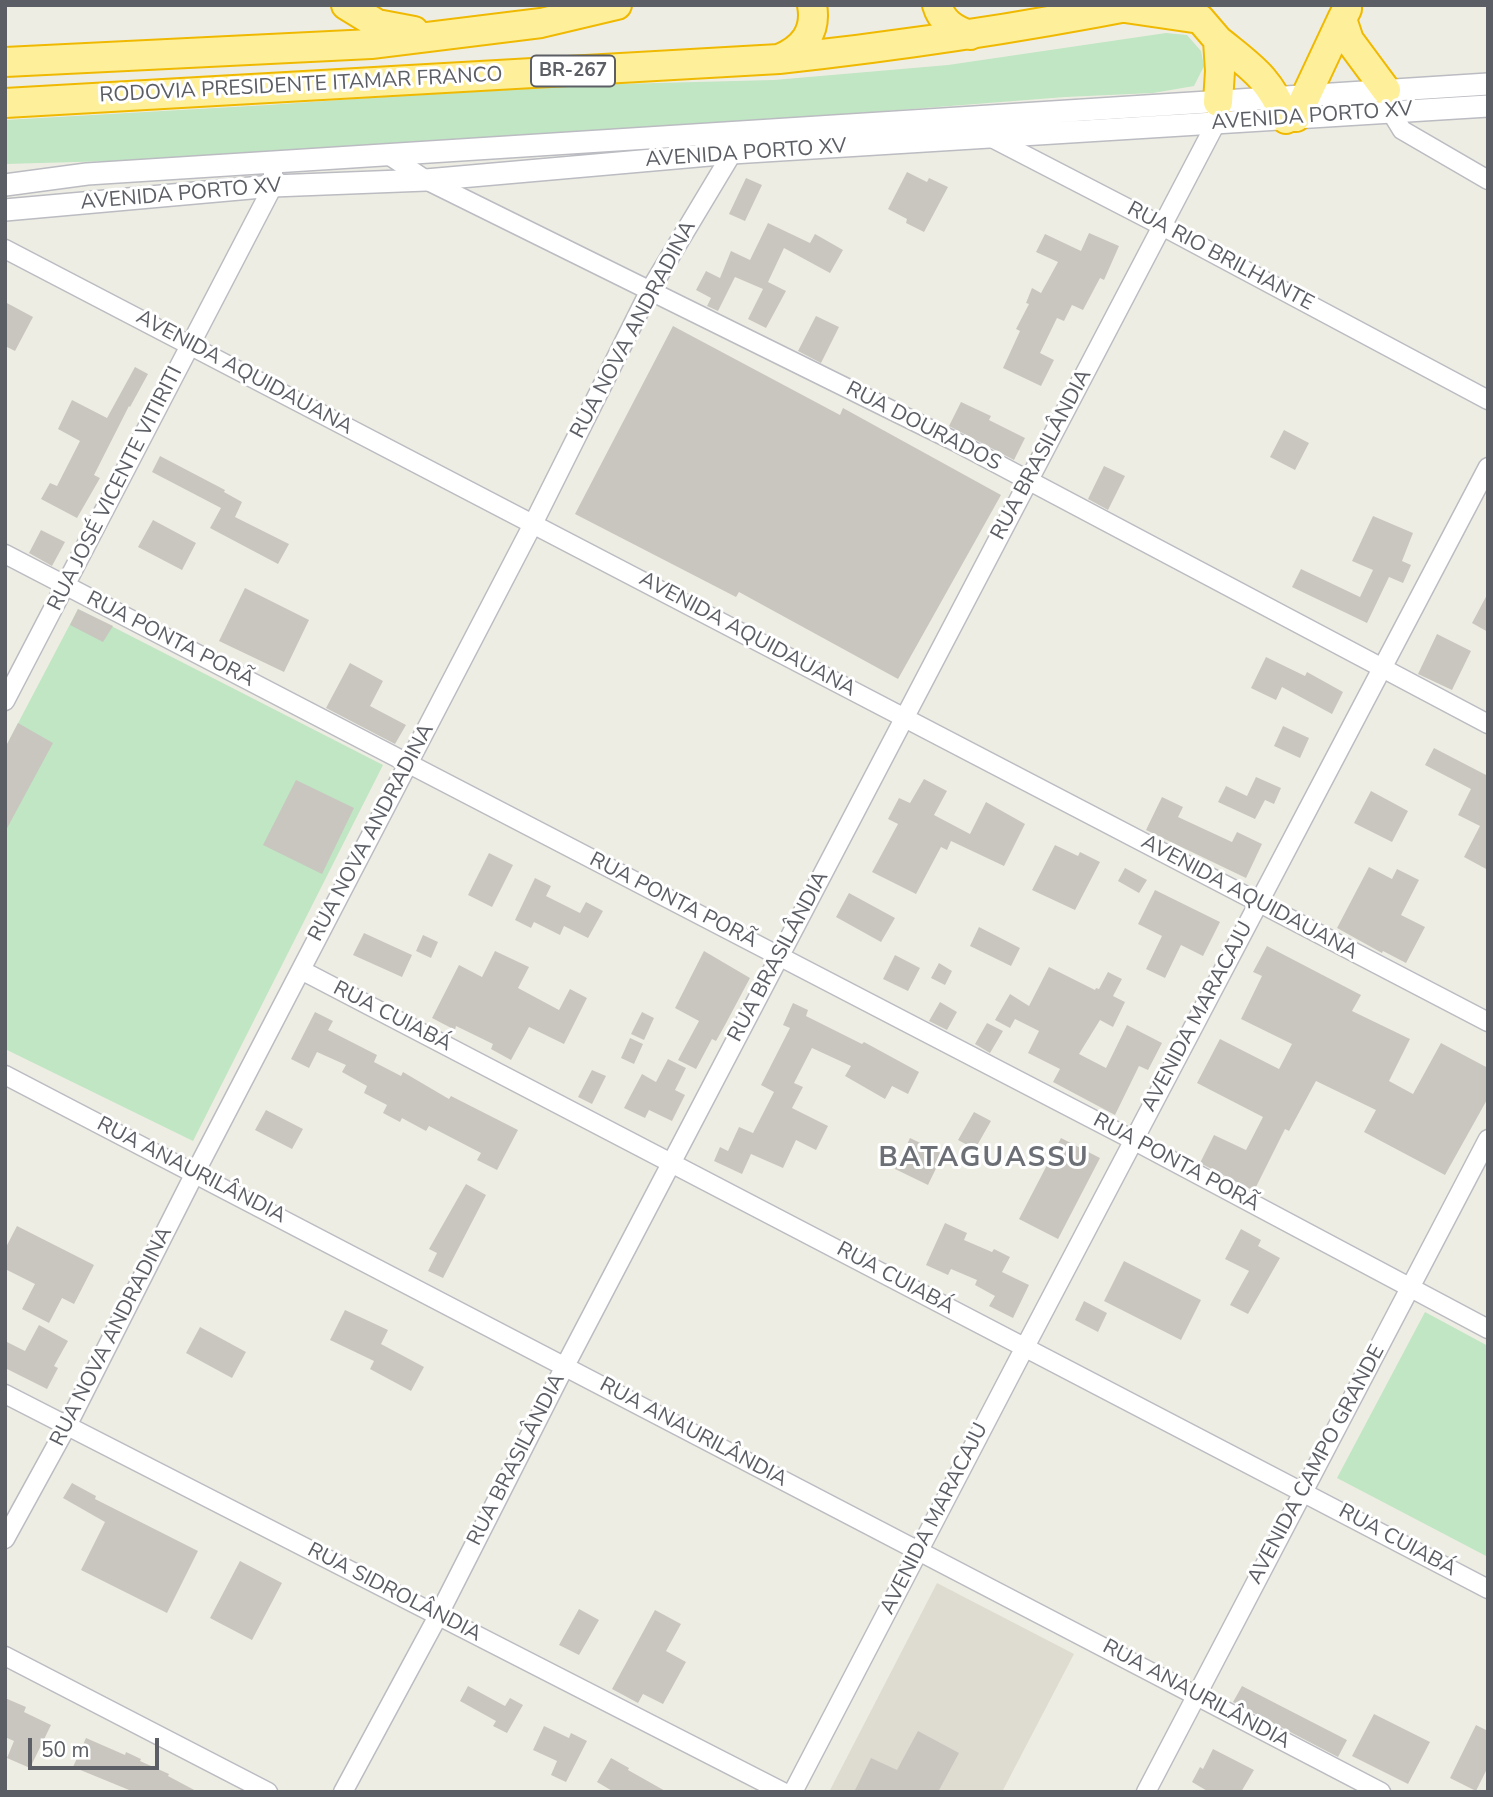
<!DOCTYPE html>
<html>
<head>
<meta charset="utf-8">
<style>
	body { margin:0 }
	#map { position:relative; width:1493px; height:1797px; overflow:hidden; background:#eeede3; font-family:"Nunito Sans",sans-serif }
	canvas { display:block }
	.frame { position:absolute; inset:0; border:7px solid #5b5e64; pointer-events:none }
	.scale { position:absolute; left:28px; top:1738px; width:131px; height:32px; box-sizing:border-box; border:4px solid #5b5e64; border-top:0; padding-left:9px; font-size:21px; line-height:24px; white-space:nowrap; color:#5b5e64; -webkit-text-stroke:5px #fff; paint-order:stroke }
</style>
</head>
<body>
<div id="map">
<canvas width="1493" height="1797"></canvas>
<div class="frame"></div>
<div class="scale">50 m</div>
</div>
<script>
const g = document.querySelector('canvas').getContext('2d');
g.lineJoin = 'round';
function fillPath(path, color) {
  g.fillStyle = color;
  g.fill(path, 'evenodd');
}
function trace(path, color, width, dash) {
  g.strokeStyle = color;
  g.lineWidth = width;
  g.lineCap = dash ? 'butt' : 'round';
  g.setLineDash(dash || []);
  g.stroke(path);
}
function write(font, color, halo, rows, align = 'center') {
  g.font = font + ' "Nunito Sans",sans-serif';
  g.lineWidth = 6;
  g.setLineDash([]);
  g.textBaseline = 'middle';
  g.strokeStyle = halo;
  g.fillStyle = color;
  for (const [text, x, y, turn = 0] of rows) {
    g.save();
    g.translate(x, y);
    g.rotate((+turn || 0) * Math.PI / 180);
    g.textAlign = isNaN(turn) ? turn : align;
    if (halo) g.strokeText(text, 0, 0);
    g.fillText(text, 0, 0);
    g.restore();
  }
}
const education = new Path2D(`
	M937 1583 1074 1654 1002 1792H829Z`);
const green = new Path2D(`
	M1166 33 1187 35 1201 51 1204 66 1194 86 1153 93 1065 97 324 155 5 164V120L268 105 540 86 774 80 948 65Z
	M78 609 383 765 193 1141 5 1049V748Z
	M1425 1312 1488 1346V1557L1337 1478Z`);
const building = new Path2D(`
	M907 172 927 182 929 178 948 187 924 232 906 223 907 219 888 209Z
	M746 178 762 185 745 221 729 214Z
	M768 223 810 243 815 234 843 250 830 273 784 248 768 282 786 291 766 328 748 319 763 289 735 277 718 311 707 306 711 298 696 290 706 271 720 278 731 251 750 260Z
	M1089 233 1119 246 1104 280 1100 278 1083 310 1072 305 1064 321 1057 318 1040 353 1054 360 1041 386 1003 368 1020 331 1016 329 1029 304 1026 303 1032 288 1041 293 1058 262 1036 252 1045 234 1081 251Z
	M5 302 33 317 15 351 5 346Z
	M816 316 839 327 821 363 798 351Z
	M673 326 840 415 843 408 1001 495 898 679 739 592 736 597 575 514Z
	M135 367 148 374 130 407 129 406 94 475 100 478 77 518 41 499 50 483 57 486 80 441 58 429 72 400 107 418Z
	M961 402 991 416 989 420 1025 438 1014 460 949 426Z
	M1284 430 1309 443 1295 470 1270 457Z
	M160 456 225 490 224 492 242 502 235 517 289 544 278 564 210 528 221 508 152 472Z
	M1104 466 1125 476 1108 510 1088 499Z
	M1373 516 1413 533 1402 561 1411 565 1403 583 1389 577 1367 623 1292 587 1301 569 1360 597 1373 570 1352 561Z
	M153 520 196 543 182 570 138 547Z
	M41 530 65 542 52 566 29 553Z
	M245 588 309 620 284 672 219 641Z
	M1488 593V632L1472 623Z
	M78 609 113 626 103 642 70 625Z
	M1437 634 1471 651 1452 690 1418 674Z
	M1266 657 1305 676 1307 672 1343 692 1332 714 1282 687 1276 700 1251 688Z
	M350 663 383 681 370 706 406 725 395 744 326 708Z
	M18 723 53 743 5 832V748Z
	M1283 726 1309 738 1300 758 1274 746Z
	M1434 748 1488 776V870L1464 857 1480 826 1458 815 1471 789 1425 765Z
	M1256 777 1281 788 1274 804 1265 800 1255 819 1218 802 1226 786 1247 796Z
	M924 779 947 791 934 815 970 834 986 802 1025 824 1004 866 951 841 947 850 941 847 916 894 872 872 898 824 888 819 899 798 910 803Z
	M296 780 354 808 322 874 263 845Z
	M1371 791 1408 811 1392 842 1354 823Z
	M1162 797 1183 807 1178 817 1232 842 1237 832 1262 844 1246 878 1146 830Z
	M1055 845 1078 856 1080 852 1100 862 1075 910 1032 890Z
	M489 853 513 865 492 907 468 895Z
	M1369 867 1392 879 1397 869 1419 880 1401 915 1425 927 1406 963 1383 951 1382 953 1337 928Z
	M1125 868 1147 880 1139 893 1118 881Z
	M535 878 551 886 546 896 580 913 586 902 603 911 588 938 564 926 560 935 534 922 531 928 515 920Z
	M1155 890 1220 922 1203 956 1181 945 1165 978 1146 969 1162 936 1138 924Z
	M849 893 895 918 881 942 836 917Z
	M979 927 1020 948 1011 966 970 946Z
	M364 933 412 955 402 977 353 955Z
	M423 935 438 942 431 958 416 951Z
	M1267 946 1361 995 1352 1011 1410 1039 1389 1081 1413 1094 1441 1043 1488 1068V1098L1445 1175 1364 1132 1376 1110 1316 1081 1289 1131 1285 1129 1254 1191 1200 1163 1214 1135 1246 1150 1263 1117 1197 1083 1220 1039 1279 1069 1292 1044 1241 1019 1262 976 1253 972Z
	M495 951 529 967 518 988 559 1010 570 989 587 998 564 1044 529 1027 511 1060 491 1049 493 1044 456 1026 455 1030 432 1018 459 965 482 977Z
	M704 951 750 978 725 1025 716 1041 712 1039 696 1069 678 1060 699 1021 675 1008Z
	M895 955 920 968 908 991 883 979Z
	M939 963 952 971 945 985 931 978Z
	M1049 967 1095 990 1096 988 1099 989 1108 972 1122 979 1113 996 1125 1002 1113 1027 1100 1020 1079 1054 1106 1068 1127 1025 1162 1043 1148 1070 1139 1066 1115 1115 1053 1082 1060 1069 1028 1053 1039 1031 1015 1019 1010 1028 995 1020 1010 994 1029 1006Z
	M940 1002 957 1012 947 1030 929 1021Z
	M793 1003 808 1010 806 1016 862 1044 864 1042 919 1072 908 1094 892 1086 885 1099 845 1076 851 1066 812 1048 794 1083 803 1087 792 1108 828 1126 816 1150 796 1140 783 1168 751 1154 742 1174 714 1161 720 1147 728 1151 739 1127 753 1133 774 1092 761 1085 790 1028 783 1025Z
	M315 1012 333 1021 328 1030 377 1055 374 1062 401 1076 403 1072 449 1099 451 1096 518 1130 497 1170 477 1160 481 1153 429 1126 426 1131 402 1118 400 1122 383 1113 387 1105 364 1093 367 1086 342 1072 346 1065 317 1052 309 1068 291 1059Z
	M642 1012 654 1018 644 1040 631 1034Z
	M987 1023 1003 1031 990 1053 975 1044Z
	M630 1038 643 1044 634 1064 621 1058Z
	M668 1059 686 1068 675 1090 685 1095 672 1121 649 1110 645 1118 624 1108 642 1074 656 1082Z
	M592 1070 606 1076 592 1104 578 1097Z
	M266 1110 303 1129 292 1149 255 1130Z
	M974 1112 991 1121 975 1149 958 1140Z
	M910 1138 943 1154 928 1185 895 1169Z
	M1061 1138 1100 1158 1058 1239 1019 1219Z
	M466 1184 486 1195 443 1278 428 1271 437 1253 429 1249Z
	M945 1223 967 1233 964 1240 992 1252 994 1249 1010 1257 1002 1272 1029 1285 1013 1318 989 1306 995 1296 975 1285 977 1280 951 1269 948 1275 926 1265Z
	M17 1226 94 1265 74 1304 62 1298 49 1323 22 1309 35 1284 5 1269V1249Z
	M1241 1229 1261 1240 1258 1246 1280 1258 1248 1314 1230 1305 1249 1271 1225 1259Z
	M1124 1261 1201 1300 1181 1340 1104 1301Z
	M1084 1301 1107 1313 1098 1332 1075 1320Z
	M345 1310 388 1330 381 1344 424 1367 411 1391 370 1369 374 1361 330 1340Z
	M39 1325 68 1341 54 1366 58 1368 47 1389 5 1368V1341L25 1351Z
	M200 1327 246 1352 232 1378 186 1353Z
	M72 1483 96 1496 95 1499 198 1551 167 1613 81 1570 105 1522 63 1498Z
	M240 1561 282 1583 252 1640 210 1618Z
	M579 1609 599 1620 579 1655 559 1645Z
	M655 1610 681 1624 666 1651 686 1662 663 1704 643 1694 638 1703 612 1689Z
	M468 1686 505 1706 510 1698 523 1705 507 1733 493 1726 496 1721 460 1701Z
	M1242 1686 1347 1740 1338 1757 1233 1702Z
	M5 1698 26 1707 24 1712 51 1725 30 1768 7 1758 14 1741 5 1737Z
	M1374 1714 1430 1742 1408 1784 1352 1756Z
	M1476 1725 1488 1731V1767L1476 1791 1450 1778Z
	M544 1726 569 1738 571 1733 587 1741 566 1782 551 1775 557 1761 533 1750Z
	M918 1731 959 1753 938 1792H854L871 1758 897 1770Z
	M86 1738 125 1755 126 1752 141 1759 140 1761 169 1774 168 1776 198 1792H134L73 1767Z
	M1213 1749 1254 1770 1241 1792H1209L1192 1782 1200 1767 1203 1769Z
	M611 1758 629 1768 628 1770 667 1792H614L597 1782Z`);
const minor = new Path2D(`
	M1389 103 1391 112 1402 130 1488 180
	M988 136 1162 226 1488 400
	M390 156 426 180 956 442 1488 724
	M5 249 1488 1022
	M5 554 1133 1140 1488 1329
	M5 701 273 186V162
	M301 970 1488 1589
	M5 1075 1381 1792
	M5 1394 783 1792
	M5 1539 67 1426 195 1173 533 524 650 290 737 145
	M5 1656 268 1792
	M343 1792 438 1616 565 1366 1216 123 1217 113
	M793 1792 1025 1347 1488 467
	M1146 1792 1488 1139`);
const tertiary = new Path2D(`
	M5 185 87 174 1488 84
	M5 210 273 186 426 180 732 153 1488 106`);
const trunk = new Path2D(`
	M346 5 377 24 414 31
	M937 5C942 22 954 30 970 35
	M1125 8 1200 19 1218 40 1220 71 1218 102
	M1347 9 1342 19 1349 40 1386 90
	M1218 40C1251 67 1269 77 1286 119
	M779 59C803 49 817 32 812 5
	M5 62 371 44 541 23 617 5
	M5 103 779 59C900 46 1018 28 1137 5
	M1296 117 1342 19`);
const shields = [
	[573,71,84]
];
const shieldNames = [
	["BR-267",573,71]
];
const streetNames = [
	["RODOVIA PRESIDENTE ITAMAR FRANCO",301,86,-3],
	["AVENIDA PORTO XV",1312,117,-4],
	["AVENIDA PORTO XV",746,154,-4],
	["AVENIDA PORTO XV",181,195,-5],
	["RUA RIO BRILHANTE",1220,257,28],
	["RUA NOVA ANDRADINA",634,330,-62],
	["AVENIDA AQUIDAUANA",244,373,28],
	["RUA DOURADOS",923,427,27],
	["RUA BRASILÂNDIA",1042,455,-62],
	["RUA JOSÉ VICENTE VITIRITI",116,489,-63],
	["AVENIDA AQUIDAUANA",747,635,28],
	["RUA PONTA PORÃ",170,640,27],
	["RUA NOVA ANDRADINA",372,833,-62],
	["AVENIDA AQUIDAUANA",1249,898,28],
	["RUA PONTA PORÃ",673,901,27],
	["RUA BRASILÂNDIA",779,957,-62],
	["RUA CUIABÁ",392,1017,27],
	["AVENIDA MARACAJU",1198,1017,-62],
	["RUA PONTA PORÃ",1176,1163,28],
	["RUA ANAURILÂNDIA",191,1171,27],
	["RUA CUIABÁ",895,1279,28],
	["RUA NOVA ANDRADINA",112,1337,-63],
	["RUA ANAURILÂNDIA",693,1433,28],
	["RUA BRASILÂNDIA",517,1460,-63],
	["AVENIDA CAMPO GRANDE",1317,1465,-62],
	["AVENIDA MARACAJU",935,1519,-63],
	["RUA CUIABÁ",1397,1541,28],
	["RUA SIDROLÂNDIA",394,1593,27],
	["RUA ANAURILÂNDIA",1196,1695,28]
];
const districtNames = [
	["BATAGUASSU",984,1159]
];
fillPath(education, '#dedcd1');
fillPath(green, '#c0e6c3');
fillPath(building, '#c9c6c0');
trace(minor, '#bbbcc2', 21);
trace(tertiary, '#bbbcc2', 24);
trace(trunk, '#f0b901', 32);
trace(minor, '#fff', 18);
trace(tertiary, '#fff', 21);
trace(trunk, '#fef09a', 28);
for (const [x, y, w] of shields) {
  const box = new Path2D();
  box.roundRect(x - w / 2, y - 15.5, w, 31, 5);
  g.fillStyle = '#fff';
  g.fill(box);
  trace(box, '#5b5e64', 2);
}
write('bold 19px', '#5b5e64', null, shieldNames);
write('21px', '#5b5e64', '#fff', streetNames);
g.letterSpacing = '2px';
write('bold 28px', '#6c7076', '#fff', districtNames);
g.letterSpacing = '0px';
</script>
</body>
</html>
